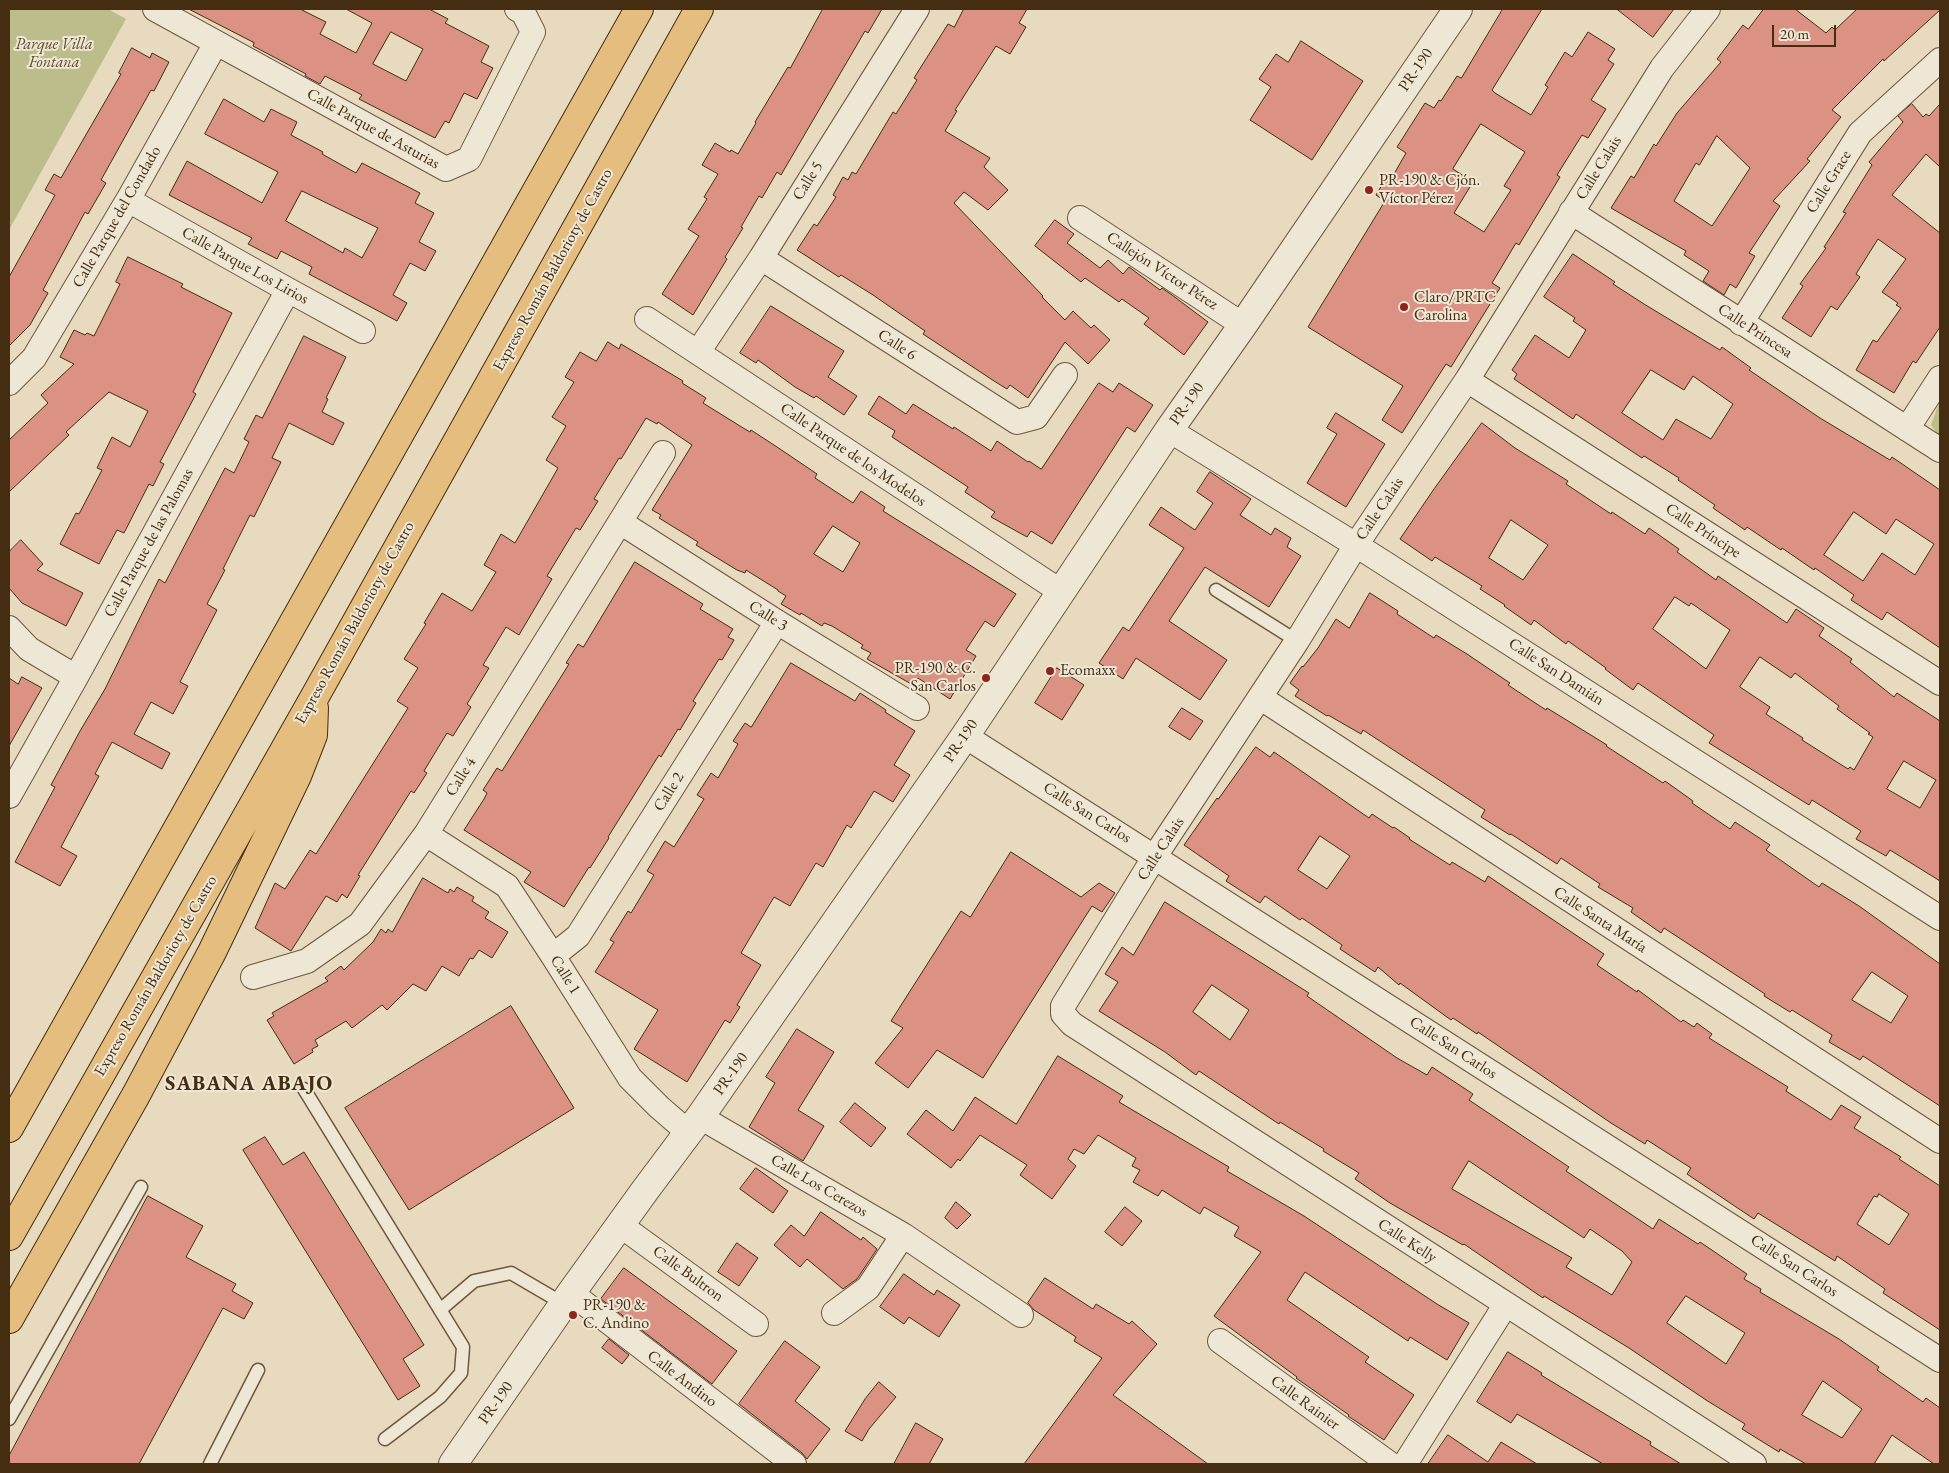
<!DOCTYPE html>
<html>
<head>
<meta charset="utf-8">
<style>
	body { margin:0 }
	#map { position:relative; width:1949px; height:1473px; overflow:hidden; background:#e7dabe; font-family:"EB Garamond",serif }
	canvas { display:block }
	.frame { position:absolute; inset:0; border:10px solid #442d10; pointer-events:none }
	.scale { position:absolute; left:1772px; top:25px; width:64px; height:22px; box-sizing:border-box; border:2px solid #442d10; border-top:0; padding-left:6px; font-size:15px; line-height:18px; white-space:nowrap; color:#442d10; -webkit-text-stroke:4px #efe7d5; paint-order:stroke }
</style>
</head>
<body>
<div id="map">
<canvas width="1949" height="1473"></canvas>
<div class="frame"></div>
<div class="scale">20 m</div>
</div>
<script>
const g = document.querySelector('canvas').getContext('2d');
g.lineJoin = 'round';
function fillPath(path, color) {
  g.fillStyle = color;
  g.fill(path, 'evenodd');
}
function trace(path, color, width, dash) {
  g.strokeStyle = color;
  g.lineWidth = width;
  g.lineCap = dash ? 'butt' : 'round';
  g.setLineDash(dash || []);
  g.stroke(path);
}
function write(font, color, halo, rows, align = 'center') {
  g.font = font + ' "EB Garamond",serif';
  g.lineWidth = 4;
  g.setLineDash([]);
  g.textBaseline = 'middle';
  g.strokeStyle = halo;
  g.fillStyle = color;
  for (const [text, x, y, turn = 0] of rows) {
    g.save();
    g.translate(x, y);
    g.rotate((+turn || 0) * Math.PI / 180);
    g.textAlign = isNaN(turn) ? turn : align;
    if (halo) g.strokeText(text, 0, 0);
    g.fillText(text, 0, 0);
    g.restore();
  }
}
const green = new Path2D(`
	M9 9H108L126 19 9 230Z
	M1940 400V437L1931 425Z`);
const building = new Path2D(`
	M189 9H300L326 22 320 34 356 53 372 23 346 9H429L448 19 445 23 489 46 481 62 493 68 477 99 464 93 449 123 445 121 435 138 359 99 362 95 325 76 320 84 305 76 306 74 253 46 254 43ZM391 32 423 49 406 81 373 64Z
	M823 9H882L868 33 865 31 781 175 777 172 762 198 759 196 741 227 743 228 725 257 727 259 693 315 662 294 699 236 688 229 707 199 704 197 718 174 702 165 715 143 730 152 731 150 738 154 756 123 755 122 788 67 790 68Z
	M964 9H1027L1019 23 1026 27 1010 54 996 46 955 110 957 111 945 131 990 158 984 167 1008 190 988 210 964 192 954 203 1043 296 1042 297 1065 320 1073 311 1091 328 1094 325 1110 340 1088 364 1065 342 1028 398 1010 385 1007 389 994 381 923 334 925 331 873 295 841 275 839 277 797 250 814 224 817 226 836 197 833 195 843 177 848 180 852 172 856 174 893 112 896 114 917 80 914 78 948 24 954 27Z
	M1503 9H1542L1492 90 1495 93 1531 115 1548 87 1545 85 1565 52 1572 57 1588 32 1615 49 1608 60 1614 64 1591 100 1606 109 1588 138 1582 135 1557 175 1560 177 1519 245 1516 243 1492 283 1500 288 1451 367 1446 364 1402 433 1382 420 1403 386 1308 327 1385 201 1376 195 1386 178 1390 181 1406 153 1397 147 1425 103 1434 108 1439 100 1441 101 1457 76 1461 78ZM1481 124 1525 152 1504 186 1511 190 1484 232 1454 213 1473 182 1453 169Z
	M1617 9H1674L1653 37Z
	M1764 9H1795L1826 33 1832 27 1835 30 1857 9H1940V10L1884 61 1883 59 1832 110 1841 117 1807 159 1810 161 1773 201 1780 206 1749 253 1755 256 1736 288 1730 284 1724 295 1703 281 1709 271 1684 255 1686 251 1611 208 1631 176 1634 178 1654 144 1656 146 1677 113 1721 62 1717 59 1743 25 1748 29ZM1717 136 1750 168 1712 226 1674 201 1696 163 1699 165Z
	M1301 41 1363 81 1312 160 1250 120 1271 87 1259 79 1276 54 1288 62Z
	M132 48 150 58 152 53 169 62 154 91 151 90 101 180 106 183 88 214 85 212 43 290 48 293 30 325 9 346V277L55 195 45 190 54 174 61 178 121 74 119 73Z
	M224 99 264 122 271 109 297 122 291 135 323 152 322 154 356 173 362 163 420 193 415 203 434 213 419 242 436 251 425 271 410 263 393 295 407 303 397 321 309 274 312 267 281 251 277 259 248 244 252 238 169 195 187 161 262 203 278 172 205 134ZM302 191 378 228 362 258 345 248 343 253 286 221Z
	M1912 104 1923 117 1926 114 1929 116 1940 104V167L1926 154 1892 195 1940 233V327L1916 363 1913 361 1894 393 1856 370 1873 340 1877 342 1901 308 1896 305 1898 303 1882 292 1906 259 1878 239 1856 274 1860 277 1837 310 1831 306 1811 337 1782 318 1803 286 1800 284 1826 248 1824 247 1846 213 1843 212 1872 165 1869 162 1903 122 1898 116Z
	M1055 220 1074 234 1067 243 1100 268 1108 260 1123 274 1129 267 1160 290 1162 288 1172 295 1208 322 1184 355 1144 324 1149 318 1122 299 1119 302 1085 278 1081 282 1035 246Z
	M1573 254 1615 282 1613 284 1644 304 1720 350 1722 347 1751 368 1749 370 1820 418 1890 460 1892 457 1940 490V648L1887 612 1882 620 1851 600 1854 595 1815 568 1814 570 1782 548 1781 550 1747 527 1745 530 1713 508 1715 505 1678 480 1679 478 1644 456 1642 458 1576 414 1573 419 1514 379 1517 374 1512 370 1535 335 1569 358 1586 330 1573 321 1575 318 1544 297ZM1651 370 1684 390 1693 376 1733 404 1711 439 1676 419 1663 440 1622 413ZM1854 512 1886 534 1896 519 1934 544 1915 575 1882 553 1863 581 1824 555Z
	M128 257 183 284 181 287 232 313 193 392 196 394 160 462 164 464 153 486 149 484 124 533 117 530 99 564 60 544 76 513 79 514 102 470 97 468 112 437 130 447 148 411 109 392 66 432 69 435 9 492V440L48 403 41 395 74 364 60 357 74 330 85 335 87 333 94 336 120 284 116 282Z
	M771 306 844 351 828 377 857 396 844 415 816 396 814 398 795 387 758 360 756 363 740 353Z
	M304 336 346 357 326 398 328 399 322 412 344 423 333 445 289 423 272 458 281 462 254 517 250 515 223 569 225 570 207 604 217 610 180 682 188 686 173 714 151 702 134 734 170 753 162 769 112 742 95 774 99 776 61 847 77 856 60 886 15 862 55 787 51 785 80 731 105 689 159 579 165 583 225 468 234 473 249 442 244 439 256 415 262 418Z
	M608 342 619 349 621 344 683 381 682 383 706 398 703 403 740 426 750 432 751 430 780 449 817 474 815 478 853 503 861 491 885 507 883 511 1016 594 994 627 985 621 966 650 976 656 950 699 918 678 913 685 867 659 871 653 861 648 863 645 832 626 824 623 822 626 801 613 800 615 781 604 786 596 778 591V590L746 570 745 573 737 570 696 545 698 542 659 518 661 515 652 510 692 445 658 422 657 424 646 418 621 459 619 458 594 499 598 501 580 530 576 528 547 576 552 579 519 635 506 627 483 665 489 668 467 704 471 707 453 736 447 733 424 771 427 773 414 793 411 791 358 875 360 876 347 898 342 894 337 902 326 896 291 951 255 928 275 883 285 889 310 850 316 854 408 708 397 701 418 668 404 659 426 624 424 623 442 593 472 611 496 572 484 565 501 534 515 543 558 468 546 460 566 426 552 417 574 382 565 377 580 352 596 361ZM833 526 860 543 843 572 814 554Z
	M1099 383 1113 392 1119 383 1153 405 1135 432 1127 427 1052 544 1031 531 1027 537 991 517 995 512 965 492 968 487 892 437 895 431 868 414 879 396 906 414 913 404 953 429 954 427 991 451 997 441 1028 462 1029 461 1041 469Z
	M1336 413 1385 444 1346 507 1307 483 1337 434 1327 428Z
	M1482 423 1515 448 1568 481 1566 484 1611 514 1612 512 1645 534 1649 528 1679 549 1677 552 1716 580 1718 576 1787 623 1796 609 1824 628 1819 636 1852 659 1850 662 1894 697 1897 693 1940 721V881L1890 850 1886 856 1856 839 1861 831 1812 800 1809 805 1709 743 1714 735 1638 683 1633 690 1605 669 1606 668 1568 641 1566 644 1534 620 1531 625 1504 606 1505 605 1480 589 1482 586 1435 557 1432 561 1400 539 1434 489ZM1511 520 1548 545 1523 580 1489 558ZM1675 597 1689 606 1691 603 1730 630 1706 669 1653 629ZM1760 657 1791 678 1795 673 1839 706 1837 709 1870 733 1868 734 1873 737 1854 770 1850 767 1848 769 1802 740 1803 738 1766 714 1770 707 1740 687ZM1904 761 1936 780 1920 808 1887 789Z
	M1210 472 1251 499 1240 515 1271 535 1275 528 1291 538 1287 547 1301 556 1269 607 1205 567 1169 621 1227 660 1200 700 1136 658 1123 679 1099 663 1123 627 1129 631 1184 548 1149 525 1161 507 1195 530 1213 503 1197 492Z
	M21 540 43 564 37 570 83 593 66 626 22 603 9 588V552Z
	M635 562 703 604 700 609 733 629 728 637 734 640 722 660 719 659 693 701 696 703 680 730 678 729 661 757 659 755 608 837 609 838 590 868 589 867 564 907 524 882 531 872 464 830 484 799 487 793 483 790 497 768 502 771 569 664 566 663 578 644 583 647Z
	M1370 593 1398 611 1397 614 1434 638 1436 635 1467 654 1510 683 1508 685 1546 710 1547 708 1607 745 1606 746 1663 783 1665 781 1693 801 1692 803 1730 829 1735 822 1770 845 1766 850 1819 887 1822 883 1859 906 1940 964V1106L1863 1056 1860 1060 1829 1042 1832 1035 1792 1010 1790 1012 1764 996 1765 994 1664 928 1661 933 1631 912 1633 908 1598 887 1600 884 1561 858 1557 864 1511 834 1510 835 1481 817 1485 810 1363 730 1361 734 1328 715 1327 716 1295 696 1299 690 1290 683 1302 666 1303 667 1318 648 1336 619 1349 628ZM1872 972 1908 996 1891 1023 1852 1000Z
	M791 663 855 701 860 693 886 710 885 712 915 731 894 765 910 775 893 802 874 791 851 828 847 825 823 867 816 863 790 906 774 897 741 953 761 965 737 1005 740 1007 730 1023 725 1020 687 1082 634 1049 658 1010 595 972 614 942 610 940 628 911 631 913 654 875 647 871 665 841 674 847 704 799 697 795 711 773 718 778 738 744 733 741 745 723 751 727Z
	M1057 668 1084 685 1062 720 1035 703Z
	M22 677 42 688 9 746V678L18 684Z
	M1182 708 1203 721 1190 740 1169 727Z
	M1256 747 1270 757 1274 752 1369 818 1372 814 1393 828 1394 827 1410 838 1409 839 1450 865 1452 862 1485 882 1488 876 1604 954 1597 965 1637 992 1638 990 1681 1022 1683 1020 1694 1027 1697 1023 1712 1034 1709 1038 1788 1087 1786 1091 1831 1120 1841 1105 1861 1117 1854 1128 1901 1157 1899 1159 1940 1186V1330L1883 1293 1885 1289 1837 1256 1835 1261 1758 1213 1754 1219 1687 1174 1691 1168 1647 1140 1645 1144 1611 1123 1478 1032 1477 1034 1453 1018 1451 1020 1400 983 1399 985 1378 967 1375 972 1340 949 1342 945 1302 918 1300 920 1265 896 1260 903 1226 881 1229 876 1184 845 1217 798 1218 799ZM1320 836 1350 856 1327 889 1298 870ZM1879 1194 1909 1214 1889 1245 1857 1224 1874 1196 1877 1197Z
	M1011 852 1081 897 1099 883 1115 893 1102 912 1092 906 983 1078 937 1050 908 1088 875 1063 903 1028 891 1021 961 911 970 917Z
	M423 878 448 893 450 889 454 892 457 887 474 897 472 901 489 912 485 918 508 932 492 958 479 950 473 959 470 958 459 976 442 966 426 991 413 984 387 1010 382 1005 352 1028 346 1021 315 1040 318 1046 312 1049 313 1052 294 1064 267 1020 274 1016 272 1013 328 981 325 978 341 966 344 970 373 942 381 929 386 933 388 929 392 932Z
	M1165 902 1309 993 1307 996 1397 1058 1427 1075 1432 1067 1473 1094 1469 1100 1569 1167 1566 1171 1653 1229 1659 1219 1698 1244 1700 1242 1747 1274 1744 1279 1761 1289 1760 1292 1839 1339 1879 1367 1877 1370 1923 1402 1926 1398 1940 1408V1464H1934L1892 1435 1874 1464H1806L1780 1449 1779 1452 1742 1429 1745 1424 1706 1400 1629 1348 1544 1296 1543 1298 1464 1244 1463 1245 1390 1203 1355 1179 1359 1173 1323 1151 1324 1149 1280 1122 1279 1124 1199 1071 1196 1075 1165 1052 1099 1011 1118 982 1105 974 1122 947 1133 955ZM1212 985 1249 1010 1230 1040 1193 1012ZM1469 1161 1584 1238 1590 1229 1622 1251 1632 1262 1612 1295 1566 1267 1572 1258 1452 1189ZM1686 1296 1745 1333 1726 1364 1667 1323ZM1823 1381 1862 1409 1842 1438 1802 1415Z
	M511 1006 574 1108 409 1210 345 1108Z
	M797 1029 834 1052 798 1110 824 1126 803 1161 749 1127 775 1083 766 1077Z
	M1058 1056 1123 1096 1119 1102 1229 1167 1227 1171 1304 1216 1437 1304 1469 1323 1447 1360 1410 1337 1408 1341 1305 1272 1287 1300 1369 1357 1365 1362 1414 1395 1384 1440 1348 1416 1349 1415 1296 1378 1297 1377 1214 1316 1261 1252 1234 1236 1239 1227 1204 1207 1200 1214 1162 1190 1158 1196 1133 1182 1140 1170 1132 1166 1136 1158 1098 1135 1084 1154 1074 1149 1068 1159 1076 1166 1052 1199 1020 1175 1027 1165 980 1135 960 1161 958 1159 951 1168 907 1134 926 1110 953 1131 975 1097 1016 1124Z
	M855 1103 886 1128 871 1147 840 1122Z
	M265 1137 283 1165 304 1152 424 1345 403 1359 420 1386 398 1400 243 1150Z
	M756 1168 788 1191 773 1213 740 1189Z
	M148 1196 203 1226 186 1257 236 1284 232 1291 253 1303 244 1319 223 1308 139 1464H9V1456Z
	M956 1202 971 1215 957 1229 945 1218Z
	M1125 1207 1142 1221 1122 1246 1105 1232Z
	M821 1212 861 1240 863 1237 877 1249 857 1279 843 1289 807 1259 800 1267 774 1245 791 1225 804 1236Z
	M737 1243 758 1258 739 1286 718 1272Z
	M624 1268 737 1351 712 1384 601 1299Z
	M904 1274 934 1295 937 1290 960 1305 939 1337 909 1317 904 1324 880 1307Z
	M1045 1278 1093 1309 1096 1304 1129 1324 1132 1321 1157 1344 1113 1395 1208 1464H1024L1102 1358 1074 1341 1076 1337 1034 1310 1028 1303Z
	M609 1339 629 1355 622 1364 602 1348Z
	M785 1341 820 1367 795 1401 830 1429 807 1459 802 1453 739 1404Z
	M1508 1352 1542 1373 1541 1375 1651 1442 1650 1445 1681 1464H1603L1517 1414 1511 1423 1477 1402Z
	M879 1382 896 1397 869 1429 862 1441 845 1431 865 1399Z
	M916 1423 943 1439 929 1464H894Z
	M1448 1435 1488 1462 1501 1442 1537 1464H1428Z`);
const service = new Path2D(`
	M1216 590 1297 641
	M304 1089 463 1347 461 1373 440 1397 385 1439
	M440 1310 474 1281 511 1273 564 1304
	M9 1419 141 1187
	M210 1464 258 1370`);
const minor = new Path2D(`
	M155 9 446 169 469 159 533 32 523 12 517 9
	M1708 9 1662 68 1467 380 1356 545 1297 641 1155 856 1063 1006V1014L1072 1024 1754 1464
	M128 200 288 290 363 331
	M1571 212 1940 450
	M1080 218 1243 325
	M761 258 1017 422 1036 417 1065 375
	M647 319 1060 591
	M1741 323 1860 133 1940 60
	M698 352 761 258 917 9
	M1467 380 1940 683
	M9 383 34 358 128 200 216 43
	M1907 429 1940 378
	M1169 430 1356 545 1940 918
	M620 522 777 622 917 708
	M9 628 29 649 76 677
	M1261 698 1940 1141
	M965 736 1940 1360
	M9 796 76 677 288 290
	M426 834 507 886 553 956 630 1078 659 1107 689 1133
	M553 956 578 936 777 622
	M253 977 307 961 360 924 426 834 663 453
	M700 1117 903 1235 1021 1315
	M620 1225 756 1324
	M571 1293 794 1464
	M834 1313 868 1288 903 1235
	M1220 1341 1390 1464
	M1405 1464 1506 1304`);
const tertiary = new Path2D(`
	M453 1464 571 1293 646 1189 700 1117 965 736 1169 430 1243 325 1458 9`);
const motorway = new Path2D(`
	M9 1128 639 9
	M9 1236 314 698 699 9
	M9 1319 136 1095 212 952 297 776 313 735 314 708`);
const markers = [
	[1369,190,5,"#8f2418"],
	[1404,307,5,"#8f2418"],
	[1050,671,5,"#8f2418"],
	[986,678,5,"#8f2418"],
	[573,1315,5,"#8f2418"]
];
const parkNames = [
	["Parque Villa",54,45],
	["Fontana",54,63]
];
const streetNames = [
	["PR-190",1416,70,-56],
	["Calle Parque de Asturias",373,129,29],
	["Calle Calais",1599,168,-58],
	["Calle 5",808,181,-58],
	["Calle Grace",1829,182,-58],
	["Calle Parque del Condado",117,217,-60],
	["Calle Parque Los Lirios",245,266,29],
	["Expreso Román Baldorioty de Castro",553,270,-61],
	["Callejón Víctor Pérez",1162,271,33],
	["Calle Princesa",1755,331,33],
	["Calle 6",897,345,33],
	["PR-190",1187,404,-55],
	["Calle Parque de los Modelos",853,455,34],
	["Calle Calais",1380,509,-56],
	["Calle Príncipe",1703,531,33],
	["Calle Parque de las Palomas",149,543,-61],
	["Calle 3",768,616,32],
	["Expreso Román Baldorioty de Castro",355,623,-61],
	["Calle San Damián",1556,672,33],
	["PR-190",961,741,-56],
	["Calle 4",461,777,-58],
	["Calle 2",669,792,-58],
	["Calle San Carlos",1087,813,32],
	["Calle Calais",1161,849,-57],
	["Calle Santa María",1600,920,33],
	["Calle 1",565,975,58],
	["Expreso Román Baldorioty de Castro",156,976,-60],
	["Calle San Carlos",1453,1048,33],
	["PR-190",731,1074,-55],
	["Calle Los Cerezos",819,1186,30],
	["Calle Kelly",1407,1241,33],
	["Calle San Carlos",1794,1266,33],
	["Calle Bultron",688,1274,36],
	["Calle Andino",682,1379,37],
	["PR-190",496,1403,-55],
	["Calle Rainier",1305,1403,36]
];
const poiNames = [
	["PR-190 & Cjón.",1379,181],
	["Víctor Pérez",1379,199],
	["Claro/PRTC",1414,298],
	["Carolina",1414,316],
	["PR-190 & C.",976,669,"right"],
	["San Carlos",976,687,"right"],
	["Ecomaxx",1060,671],
	["PR-190 &",583,1306],
	["C. Andino",583,1324]
];
const districtNames = [
	["SABANA ABAJO",249,1084]
];
fillPath(green, '#bdbd8c');
fillPath(building, '#db9285');
trace(building, '#442d10', 1);
trace(service, '#6d583c', 15);
trace(minor, '#6d583c', 26);
trace(tertiary, '#6d583c', 30);
trace(motorway, '#442d10', 30);
trace(service, '#efe7d5', 12);
trace(minor, '#efe7d5', 24);
trace(tertiary, '#efe7d5', 28);
trace(motorway, '#e4bd7f', 28);
for (const [x, y, r, color] of markers) {
  const dot = new Path2D();
  dot.arc(x, y, r, 0, 2 * Math.PI);
  g.fillStyle = color;
  g.fill(dot);
  trace(dot, '#efe7d5', 2);
}
write('italic 16px', '#5c4a29', '#efe7d5', parkNames);
write('16px', '#442d10', '#efe7d5', streetNames);
write('16px', '#442d10', '#efe7d5', poiNames, 'left');
g.letterSpacing = '1px';
write('bold 21px', '#442d10', '#efe7d5', districtNames);
g.letterSpacing = '0px';
</script>
</body>
</html>
